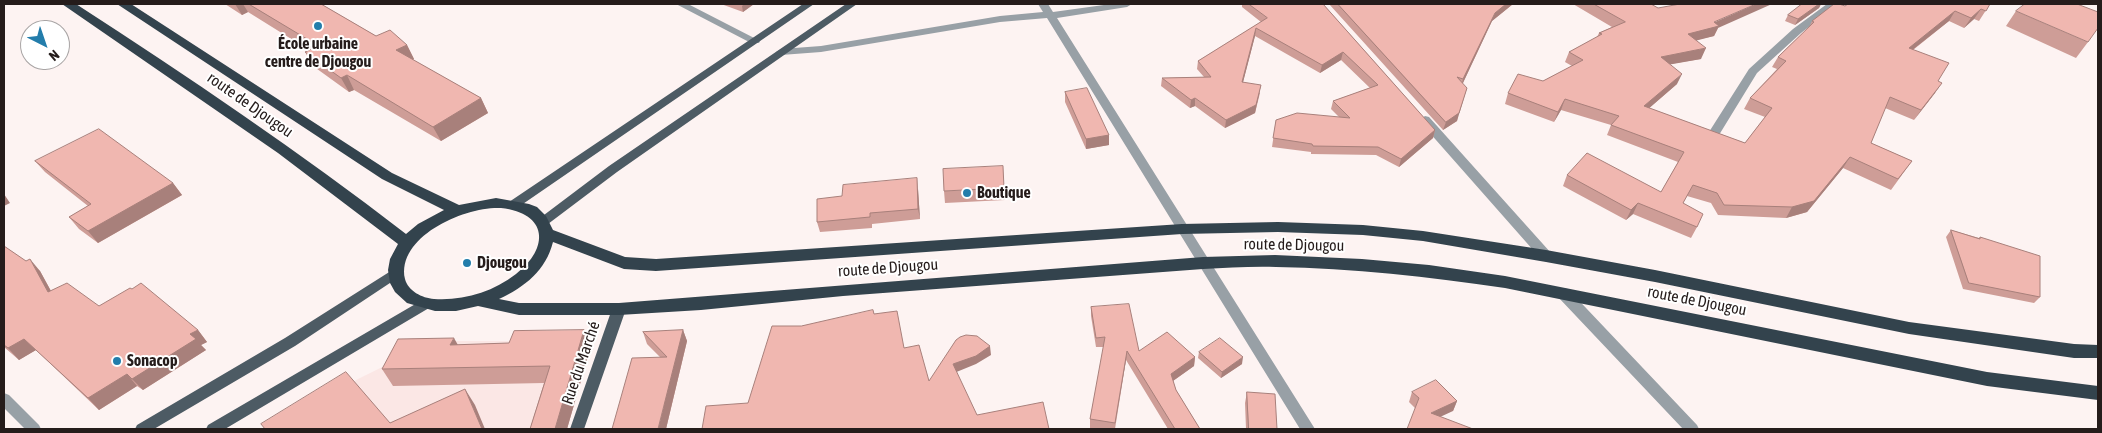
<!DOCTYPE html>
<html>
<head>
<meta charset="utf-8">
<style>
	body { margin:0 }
	#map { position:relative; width:2102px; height:433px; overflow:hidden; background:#fdf3f2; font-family:"Asap Condensed",sans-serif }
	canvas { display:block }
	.frame { position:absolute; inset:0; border:5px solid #251c1b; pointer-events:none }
	.north { position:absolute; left:20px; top:20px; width:50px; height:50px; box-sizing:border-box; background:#fff; border:1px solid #a8a4a4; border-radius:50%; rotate:139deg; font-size:14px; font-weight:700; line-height:20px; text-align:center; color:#251c1b }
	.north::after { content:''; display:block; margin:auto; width:18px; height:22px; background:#237dab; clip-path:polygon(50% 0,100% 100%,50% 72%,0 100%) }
</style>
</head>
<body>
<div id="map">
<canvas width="2102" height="433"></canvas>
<div class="frame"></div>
<div class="north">N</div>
</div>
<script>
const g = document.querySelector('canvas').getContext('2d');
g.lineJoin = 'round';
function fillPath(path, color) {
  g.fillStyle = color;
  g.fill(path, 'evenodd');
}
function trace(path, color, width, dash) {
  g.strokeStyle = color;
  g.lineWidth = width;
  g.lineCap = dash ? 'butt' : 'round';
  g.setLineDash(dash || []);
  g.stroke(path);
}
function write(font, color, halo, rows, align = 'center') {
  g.font = font + ' "Asap Condensed",sans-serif';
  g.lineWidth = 4;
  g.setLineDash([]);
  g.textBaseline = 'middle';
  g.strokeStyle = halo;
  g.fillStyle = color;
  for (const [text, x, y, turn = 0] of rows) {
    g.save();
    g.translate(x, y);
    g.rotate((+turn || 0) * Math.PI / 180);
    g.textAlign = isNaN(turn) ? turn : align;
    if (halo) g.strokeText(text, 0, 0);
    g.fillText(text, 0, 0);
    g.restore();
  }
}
const built = new Path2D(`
	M435 341H551L556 359 531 429H273L358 379Z`);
const street = new Path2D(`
	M676 4H688L760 41 759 43H751Z
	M1038 4H1048L1053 12 1111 4H1132L1127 7 1057 18 1315 429H1300L1047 18 1000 22 821 52 781 55 776 52 781 49 821 46 1000 16 1043 12Z
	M1827 4H1838L1801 33 1757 73 1719 135H1711L1709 132 1749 69 1793 29Z
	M1425 116 1429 117 1551 253 1552 256 1551 259H1541L1421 123 1419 120Z
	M1563 288 1568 289 1697 425 1699 429H1683L1558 297 1556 293 1558 289Z
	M4 393 9 395 39 425 41 429H25L4 408Z`);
const primary = new Path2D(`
	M803 4H814L517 208H509L507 205 509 202Z
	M846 4H857L617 172 548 224H540L538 221 540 218 609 166Z
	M394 269 399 271 401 274 399 277 295 346 154 429H135L137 425 285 338Z
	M424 299 429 300 431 304 429 308 225 429H206L208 425Z
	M619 304 624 305 626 309 584 429H570L612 309 614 305Z`);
const highway = new Path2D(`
	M62 4H76C189 77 300 152 406 234L418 224 444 210 382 179 117 4H131L392 173 459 205 496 198 529 204 537 207 546 216 553 230 625 257 656 259 1182 224 1278 222 1363 225 1423 231 1546 250 1655 270 1909 322 2074 344 2098 345V358H2074L1909 334 1655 282 1546 262 1423 241 1363 235 1278 232 1182 234 656 271 624 269 553 242C546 270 525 287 499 299L519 303H619L1203 257 1275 255 1362 259 1429 265 1505 276 1987 372 2098 386V400L1987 386 1505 288C1429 277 1353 268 1276 267 1252 266 1227 268 1203 269L843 296 701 310 619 315H519L478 306 456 311H435L407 303 395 292 390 283 388 270 390 259 398 244 278 153ZM501 208C548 213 550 248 516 274 493 292 463 301 434 299 422 298 408 291 405 279 396 236 466 206 501 208Z`);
const wall = new Path2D(`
	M225 4H321L376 36 407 45 414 59 413 60 481 98 488 113 441 141 354 90 349 92 313 66 305 52 309 50 248 12 242 15Z
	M721 4H754L743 12Z
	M1242 4H1323L1435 130 1433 138 1399 167 1376 155 1311 154V152L1272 147 1276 120 1339 117 1331 109 1333 101 1370 88 1341 60 1320 73 1255 36 1243 82 1260 93 1255 113 1225 128 1195 106 1190 108 1161 86 1162 78 1204 77 1197 69 1198 61 1261 22 1242 7Z
	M1329 4H1513L1492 21 1463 83 1457 121 1443 130Z
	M1573 4H1651L1658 8 1718 28 1714 36 1696 40 1701 59 1670 64 1677 84 1649 108 1745 143 1765 117 1744 109 1750 98 1777 69 1772 67 1778 57 1809 27 1812 21 1845 6 1990 4 1979 21 1974 19 1964 28 1949 21 1913 50 1938 81 1935 93 1914 120 1885 108 1871 143 1912 161 1891 190 1843 168 1807 212 1786 218 1718 215 1711 203 1687 196 1683 203 1697 227 1691 238 1633 214 1626 220 1563 186 1567 175 1661 192 1678 162 1607 135 1611 125 1561 110 1554 122 1505 104 1508 93 1543 81 1572 66 1565 62 1569 52 1597 37 1599 33 1612 27Z
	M1802 4H1821L1819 8 1795 25 1785 21 1788 15Z
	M2016 11 2088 42 2076 58 2006 26Z
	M1065 92 1109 135V145L1086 149 1065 102Z
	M35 161 173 183 182 195 98 243 79 229 69 217 88 206 45 172Z
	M1004 188 1005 200 945 203 944 191Z
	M918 189 920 219 872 224V228L820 232 817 222Z
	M1951 230 1979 238 1980 237 2040 297 2034 303 1963 289 1946 237Z
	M4 246 40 271 51 291 99 306 198 330 207 342 201 345 206 350 143 390 137 386 99 410 36 350 19 360 4 347Z
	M1091 307 1139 351 1195 357 1194 366 1173 381 1176 390 1200 429H1168L1126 360 1115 429H1090V419L1104 347H1096L1091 316Z
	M584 330 591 346 567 429H530L544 383 393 386 382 369 458 345 509 343Z
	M683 330 687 341 666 429 660 357 647 344 643 332Z
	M1199 352 1242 364 1221 378 1198 358Z
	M1247 392 1277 429H1246L1245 403Z
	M1412 392 1457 401 1453 411 1415 408 1409 402Z`);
const shadedWall = new Path2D(`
	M235 4H243L248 12 242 15Z
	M744 4H754L743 12 742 6Z
	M1506 4H1513L1492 21 1461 87 1463 79 1495 13Z
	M1756 4H1772L1718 28 1714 36 1683 44 1688 34Z
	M1819 4H1821L1819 8 1795 25 1798 19Z
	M1981 9 1974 19 1964 28 1971 18Z
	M1955 11 1949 21 1902 58 1909 48Z
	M1256 28 1255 36 1241 90 1242 82Z
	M407 45 414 59 403 64 396 50Z
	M1706 48 1701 59 1656 67 1661 57Z
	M1343 52 1341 60 1320 73 1322 65Z
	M1682 74 1677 84 1639 117 1644 106Z
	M347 75 354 90 349 92 341 78Z
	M1942 83 1935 93 1914 120 1921 110Z
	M1261 85 1255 113 1225 128 1226 120Z
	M1467 88 1457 121 1443 130 1446 122Z
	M481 98 488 113 441 141 433 127Z
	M1195 98V106L1190 108 1191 100Z
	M1565 99 1561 110 1554 122 1558 112Z
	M1435 130 1433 138 1399 167 1401 159Z
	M1109 135V145L1086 149V139Z
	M1850 157 1843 168 1807 212 1786 218 1792 207Z
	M917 178 918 189 920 219 918 209Z
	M173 183 182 195 98 243 88 231Z
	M4 194 10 203 4 206Z
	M1638 203 1633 214 1626 220 1631 210Z
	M30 259 40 271 58 304 48 292Z
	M198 330 207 342 201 345 206 350 143 390 132 379 190 334Z
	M584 330 591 346 567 429H555Z
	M683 330 687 341 666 429H658Z
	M454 338 463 354 450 345Z
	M24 339 36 350 19 360 8 348Z
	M990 346 991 355 976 364 954 373 953 364Z
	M1127 351 1126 360 1114 429Z
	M1195 357 1194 366 1170 383 1171 374Z
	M1243 357 1242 364 1221 378 1222 372Z
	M127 374 137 386 99 410 88 398Z
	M465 389 475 405 485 429H482Z
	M1457 401 1453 411 1427 423 1431 413Z`);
const building = new Path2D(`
	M249 4H321L376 36 390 30 407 45 396 50 481 98 433 127 347 75 341 78 305 52 318 46Z
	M1249 4H1323L1435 130 1401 159 1378 147 1313 146 1312 144 1273 138 1276 120 1297 113 1350 118 1333 101 1378 85 1343 52 1322 65 1256 28 1242 82 1261 85 1256 105 1226 120 1195 98 1191 100 1162 78 1211 77 1198 61 1267 18Z
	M1338 4H1506L1495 13 1463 79 1457 77 1467 88 1459 113 1446 122Z
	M1594 4H1651L1658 8 1680 4H1756L1714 22 1719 26 1688 34 1706 48 1661 57 1682 74 1644 106 1745 143 1772 108 1750 98 1786 61 1778 57 1814 22 1812 21 1834 4H1839L1845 6 1848 4H1990L1986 11 1981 9 1971 18 1955 11 1909 48 1949 63 1938 81 1942 83 1921 110 1890 97 1871 143 1912 161 1898 179 1850 157 1814 201 1792 207 1724 205 1717 193 1693 185 1683 203 1703 214 1697 227 1638 203 1631 210 1567 175 1587 153 1661 192 1684 152 1611 125 1619 116 1565 99 1558 112 1508 93 1518 74 1543 81 1583 60 1569 52 1602 34 1599 33 1625 22Z
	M1802 4H1819L1798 19 1788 15Z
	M2025 4H2077L2098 12V28L2088 42 2016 11Z
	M1087 88 1109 135 1086 139 1065 92Z
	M99 129 173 183 88 231 69 217 91 204 35 161Z
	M1003 166 1004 188 944 191 943 169Z
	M917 178 918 209 870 213V217L817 222V199L842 196 843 185Z
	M1951 230 1980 239V237L2040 256V297L1969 283Z
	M4 246 26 261 30 259 48 292 67 283 99 306 130 288 132 289 141 283 198 330 190 334 196 339 132 379 127 374 88 398 24 339 8 348 4 345Z
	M1129 304 1139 351 1167 332 1195 357 1171 374 1176 390 1200 429H1175L1127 351 1115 423 1090 419 1105 337 1096 338 1091 307Z
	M873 310 874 314 897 311 904 348 919 345 929 381 956 340 960 337 966 335 977 336 990 346 976 356 953 364 977 415 1043 402 1049 429H702L706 406 748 403 772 326H801Z
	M584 330 555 429H530L550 366 382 369 398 339 454 338 450 345 509 343 514 331Z
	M683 330 658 429H612L632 358 667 357 643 332Z
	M1220 338 1243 357 1222 372 1199 352Z
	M346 372 390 423 465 389 482 429H265L261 424Z
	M1436 380 1457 401 1431 413 1473 429H1407L1419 398 1412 392Z
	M1247 392 1275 394 1277 429H1249Z`);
const markers = [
	[318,26,5,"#237dab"],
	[967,193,5,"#237dab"],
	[467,263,5,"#237dab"],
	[117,361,5,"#237dab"]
];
const poiNames = [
	["École urbaine",318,44,"center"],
	["centre de Djougou",318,62,"center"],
	["Boutique",977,193],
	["Djougou",477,263],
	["Sonacop",127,361]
];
const streetNames = [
	["route de Djougou",250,105,35],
	["route de Djougou",1294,245,1],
	["route de Djougou",888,268,-4],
	["route de Djougou",1697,301,11],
	["Rue du Marché",581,363,-71]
];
fillPath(built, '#fbe7e5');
fillPath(street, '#98a0a6');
fillPath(primary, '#4d5b64');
fillPath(highway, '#33434d');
fillPath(wall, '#ce9d97');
fillPath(shadedWall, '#a8807b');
fillPath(building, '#f0b7b0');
trace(building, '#a8807b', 1);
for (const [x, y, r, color] of markers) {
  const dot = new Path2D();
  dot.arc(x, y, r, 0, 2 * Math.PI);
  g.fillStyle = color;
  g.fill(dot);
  trace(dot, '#fff', 2);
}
write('bold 16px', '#251c1b', '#fff', poiNames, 'left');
write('16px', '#251c1b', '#fff', streetNames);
</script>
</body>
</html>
